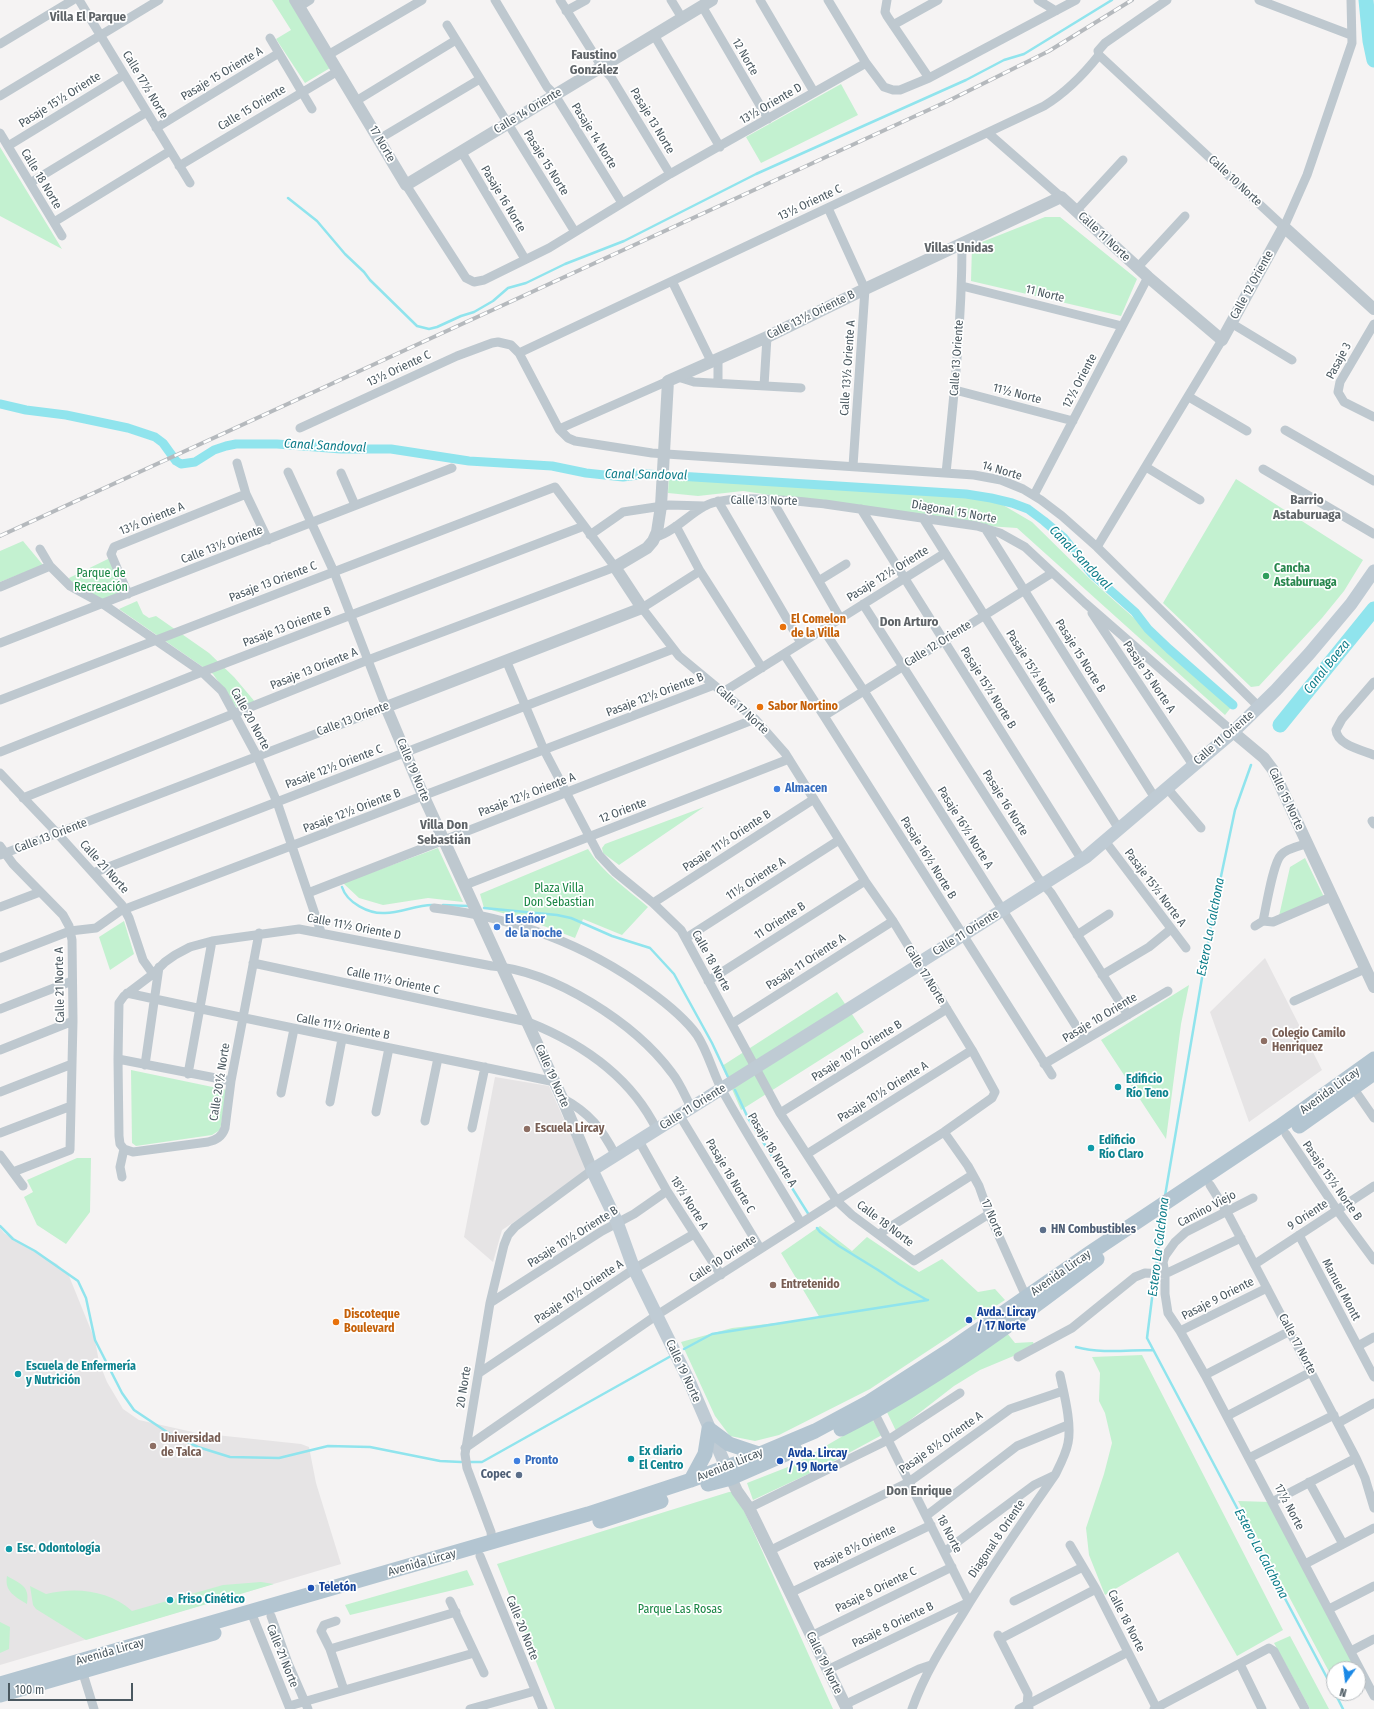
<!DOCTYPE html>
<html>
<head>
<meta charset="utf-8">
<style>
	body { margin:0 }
	#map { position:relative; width:1374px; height:1709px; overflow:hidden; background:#f5f3f3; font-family:"Fira Sans Condensed",sans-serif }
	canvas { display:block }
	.north { position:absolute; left:1326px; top:1661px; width:40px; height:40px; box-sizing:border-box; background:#fff; border:1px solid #b7bcbf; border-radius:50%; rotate:194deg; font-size:11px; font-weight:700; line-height:16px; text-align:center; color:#4a5860 }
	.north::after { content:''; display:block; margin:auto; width:14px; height:18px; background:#1b89e6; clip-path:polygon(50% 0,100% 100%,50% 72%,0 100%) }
	.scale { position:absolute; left:8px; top:1683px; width:125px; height:18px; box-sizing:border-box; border:2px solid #4a5860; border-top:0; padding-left:5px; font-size:12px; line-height:14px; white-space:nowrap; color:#4a5860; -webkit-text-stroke:3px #fff; paint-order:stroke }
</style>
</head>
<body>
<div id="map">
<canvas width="1374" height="1709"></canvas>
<div class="north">N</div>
<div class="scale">100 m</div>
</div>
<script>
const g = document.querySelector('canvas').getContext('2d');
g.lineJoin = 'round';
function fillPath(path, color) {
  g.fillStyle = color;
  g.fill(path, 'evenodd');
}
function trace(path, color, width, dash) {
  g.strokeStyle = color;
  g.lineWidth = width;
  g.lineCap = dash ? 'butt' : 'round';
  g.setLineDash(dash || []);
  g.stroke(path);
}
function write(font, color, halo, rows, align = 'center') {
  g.font = font + ' "Fira Sans Condensed",sans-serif';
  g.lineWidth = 3.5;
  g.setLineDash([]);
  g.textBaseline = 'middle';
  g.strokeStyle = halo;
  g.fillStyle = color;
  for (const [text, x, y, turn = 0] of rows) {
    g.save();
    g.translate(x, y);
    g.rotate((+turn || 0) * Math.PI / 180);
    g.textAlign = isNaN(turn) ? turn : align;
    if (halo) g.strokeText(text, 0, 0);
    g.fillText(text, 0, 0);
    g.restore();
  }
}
const education = new Path2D(`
	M1265 958 1322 1070 1249 1122 1210 1012Z
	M495 1077 549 1086 588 1173 502 1230 493 1262 464 1237Z
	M0 1228 4 1233 19 1243 57 1264 69 1276 95 1340 99 1362 107 1382 123 1409 139 1420 197 1433 301 1444 309 1447 316 1483 341 1564 0 1665Z`);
const green = new Path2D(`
	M272 0H290L330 68 305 83 276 39 291 30Z
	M841 84 858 115 761 163 746 137Z
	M0 147 62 249 0 216Z
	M1045 217H1060L1137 279 1121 316 971 281 972 246Z
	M669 475 991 498 1032 522 1092 581 1233 705 1225 715 1017 528 972 525 743 491 698 496 668 493Z
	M1236 479 1363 560 1344 591 1322 618 1259 686 1251 687 1163 603Z
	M23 541 43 565 0 582V551Z
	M110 558 124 593 103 601 70 581 69 578Z
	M137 601 143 614 149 618 156 616 209 653 234 677 256 703 239 711 213 674 119 609Z
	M704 807 619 865 603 853 602 848 605 844Z
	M438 848 463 902 428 898 383 905 359 898 343 883Z
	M588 849C603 873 627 889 648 907L622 935 583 919 575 938 528 920 484 908 480 894Z
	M1305 858 1324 897 1279 916 1290 867Z
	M124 921 134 954 110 970 99 937Z
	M1189 985 1181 1024 1166 1139 1101 1040Z
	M837 992 864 1032 741 1110 722 1066Z
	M131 1070 227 1090 220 1130 212 1135 136 1146 132 1143Z
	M77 1158H91L90 1212 66 1244 37 1225 24 1197 33 1192 27 1180Z
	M820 1226 852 1251 867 1237 919 1272 942 1259 978 1292 995 1289 1005 1300 870 1389 779 1435 755 1441 730 1436 715 1416 681 1342 732 1328 820 1318 781 1253Z
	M1007 1333 1015 1343 1033 1342 1035 1347 980 1370 954 1386 896 1431 886 1410Z
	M1142 1355 1283 1630 1237 1656 1178 1552 1105 1595 1089 1555 1086 1528 1104 1474 1112 1443 1105 1413 1099 1401 1100 1373 1092 1357Z
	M872 1419 882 1435 819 1469 753 1500 747 1483 793 1465Z
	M729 1492H734L737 1495 833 1709H555L497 1564Z
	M1238 1501 1270 1502 1356 1669H1334V1681Z
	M467 1570 474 1585 350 1615 345 1605Z
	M7 1576C21 1584 30 1586 27 1604 16 1597 4 1592 7 1576Z
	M261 1582 274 1584 86 1640 36 1609 33 1605 30 1586 46 1594C76 1587 108 1590 132 1611L223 1585Z
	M0 1622 10 1627 9 1649 0 1653Z
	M1290 1636 1329 1709H1310L1274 1643Z`);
const stream = new Path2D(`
	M288 198 317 221 345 254 364 272 370 280 417 326 429 329 437 327 461 316 474 312 493 301 508 288 526 283 565 264 624 241 756 174 966 80 1004 60 1024 54 1112 0
	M342 887C347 903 369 914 385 913 401 913 416 905 432 905
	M443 905 468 906
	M484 908 557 915 571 918 612 936 650 948 674 974 712 1043 728 1077
	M735 1090 748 1118 809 1215
	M1165 1196 1212 919 1235 810 1251 765
	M1163 1211 1147 1338 1334 1691
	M0 1226 13 1239 35 1251 78 1281 86 1298 95 1340 122 1393 134 1410 170 1434 198 1447 230 1457 279 1458 328 1446 370 1447 440 1461 461 1462
	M817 1228 820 1232 839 1246 878 1270 899 1284 927 1300
	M1076 1347C1102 1354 1127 1350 1153 1350
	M684 1349 712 1334 928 1300
	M470 1462H482L671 1356
	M1335 1693 1343 1709`);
const canal = new Path2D(`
	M0 404 26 410 66 415 128 428 155 437 163 443 176 461 181 464 195 462 214 450 226 446 236 444H277L341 449H391L469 461 552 466 586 473 623 477 646 474 966 494 991 498 1012 503 1028 509 1044 521 1064 538 1092 574 1135 612 1148 629 1169 649 1233 705`);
const river = new Path2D(`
	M1366 0 1370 41 1374 60
	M1280 725 1374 609`);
const minor = new Path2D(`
	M79 0 190 183
	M495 0 547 87 555 95 622 203
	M560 0 602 67 611 77 670 174
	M671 0 682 18
	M760 0 814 92
	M828 0 866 63
	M887 0 885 12 887 16 929 78
	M1038 0 1056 11
	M1167 0 1105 43 1098 51 1099 55 1284 227 1307 175 1352 43 1351 0
	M1259 0 1351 35
	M702 6 768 119
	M299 7 310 0
	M566 11 586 0
	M447 25 575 232
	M893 25 938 0
	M654 35 720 147
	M270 38 312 109
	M0 44 73 0
	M328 55 422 0
	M0 96 159 0
	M356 101 456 40
	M156 128 279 53
	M0 133 62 236
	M988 133 1061 197
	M379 139 480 79
	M8 146 124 75
	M461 151 525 259
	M179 166 338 71
	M30 183 147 112
	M406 185 466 278 474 282 484 280 549 248 670 174 866 63 884 87 893 90H900L929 78 1076 0
	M828 208 865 289 853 466
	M1076 211 1123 160
	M54 222 170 151
	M1137 268 1185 216
	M672 281 711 361
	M962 286 1122 326
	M1231 323 1292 360
	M1374 324 1340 382 1338 392 1344 402 1374 417
	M519 353 1044 106C1065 93 1084 74 1099 55
	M678 377 694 382 801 388
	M718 383V358
	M764 386 767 337
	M955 390 1073 421
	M1189 397 1247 431
	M300 428 457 356 492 343 498 342 511 345 519 353 559 429 568 438 575 441 652 453 974 475 1001 480 1023 489 1041 500 1062 516 1097 547 1259 707
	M559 429 668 381
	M1285 430 1374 481
	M237 463 246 494 268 540
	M1146 467 1200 500
	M1263 469 1374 534
	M341 473 355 505
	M946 473C954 397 962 320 962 244
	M1034 495 1148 277
	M772 500 840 618
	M718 501 801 643
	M861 509 1082 860
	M923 518 1119 829
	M676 526 700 571 762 668
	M985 528 1155 798
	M590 535 623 512 669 505 705 506
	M656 537C674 532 689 514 705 506 729 493 797 501 825 504L977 526 1000 533 1025 547 1085 603 1233 732
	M1097 547 1222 340
	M40 549 50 566 70 586 103 604 202 672 222 691 257 756 277 802 321 932
	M820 580 846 564
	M0 587 50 566
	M128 594 111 554 114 547 246 494
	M863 604 1038 878 1051 893 1128 1015
	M1092 613 1193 765
	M823 629 864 691 1085 1040
	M0 643 452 468
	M784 654 824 716 1052 1075
	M506 660 544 750 599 855 615 872 653 903 681 930 780 1113 837 1201 852 1215 914 1261 989 1214
	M1374 682 1342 719 1336 730C1337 745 1362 750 1374 755
	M723 692 945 553
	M0 700 555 487 615 567 368 660 23 798
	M824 716 1052 573
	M0 752 202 672 584 526
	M0 773 57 833 122 905 129 918 143 960 153 974
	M1167 788 1201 828
	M1372 821 1374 824
	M1105 841 1186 948
	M0 846 13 864 63 915 69 926 72 940 73 1021 70 1150 13 1172
	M0 855 386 707 334 572 288 472
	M93 873 673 649
	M465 885 789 759
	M308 893 755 719
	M653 903 814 799
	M0 907 40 892
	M434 908C511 917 585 944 648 990 666 1003 684 1017 697 1035 708 1052 713 1073 722 1090 747 1135 775 1179 801 1223
	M1263 921C1266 908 1273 863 1281 855 1286 849 1299 846 1306 844
	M1255 926 1263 921 1273 922 1331 897
	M1077 935 1109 914
	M686 938 839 840
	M0 958 70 931 96 928 120 911 714 685
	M253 963 528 1022C581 1043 631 1077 657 1130
	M1102 975 1149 947 1171 929
	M708 981 865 881
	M127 993C269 1024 412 1052 555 1082
	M1294 1001 1365 969
	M0 1009 72 981
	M733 1023 893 921
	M0 1050 73 1021
	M118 1059 231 1081
	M1044 1064 1168 991
	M145 1065 159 967
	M188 1074 212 941
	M1354 1089 1374 1118
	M0 1092 72 1064
	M281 1093 294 1029
	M562 1098C590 1113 602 1129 616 1156
	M330 1102 342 1039
	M376 1112 389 1048
	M780 1113 947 1009
	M680 1116 760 1248
	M425 1121 438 1058
	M472 1128 485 1067
	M944 1132 968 1166 979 1186 989 1214 1028 1301
	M0 1133 71 1106
	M1286 1134 1337 1210 1374 1260
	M639 1141 667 1191 721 1275
	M124 1149 120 1144 119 1136 118 1059 119 1003 124 996 153 974 165 962 175 955 190 947 212 941 299 929 492 966C554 971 635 1023 672 1073 680 1083 685 1096 691 1107
	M124 1149 133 1152 208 1142C216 1140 222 1137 225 1128L231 1081 259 933
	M807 1154 972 1050
	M0 1155 23 1186
	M122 1177 120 1167 124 1149
	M1210 1185 1227 1212 1356 1458 1365 1478 1374 1508
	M1253 1198 1186 1232 1175 1242 1165 1256 1163 1262 1165 1274V1294L1168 1313 1180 1331 1205 1375 1374 1696
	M879 1234 972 1175
	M1299 1235 1374 1377
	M1255 1264 1374 1186
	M490 1303 602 1231 634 1214 667 1191
	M1180 1331 1267 1288
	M1358 1346 1374 1337
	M1018 1357 1072 1328 1135 1277 1145 1273 1165 1274 1241 1238
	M479 1373 634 1269 694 1234
	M1205 1375 1290 1331
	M1227 1416 1311 1372
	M1338 1423 1374 1403
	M465 1448 657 1315 944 1132 992 1098 995 1092 972 1050 893 921 865 881 785 753 755 719 679 656 642 608 700 571
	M1249 1458 1334 1415
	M1309 1482 1343 1544
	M1272 1502 1356 1458
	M749 1508 888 1440 960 1393
	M926 1516 1017 1446 1068 1425
	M492 1542 491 1532 467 1468 465 1454 490 1303 504 1245 508 1235 515 1227 592 1170
	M1070 1545 1096 1589 1157 1709
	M769 1551 909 1482 1010 1409 1063 1391
	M944 1552 1034 1485 1055 1475
	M480 1556 543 1709
	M1305 1564 1374 1528
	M790 1593 931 1525
	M450 1601 484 1673
	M1014 1601 1083 1567
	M1329 1609 1374 1586
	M251 1612 290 1709
	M271 1616 288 1663 308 1709
	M336 1621 324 1625 321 1631 330 1649 344 1690
	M998 1635 1028 1694 1027 1705 1029 1708
	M811 1636 952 1567
	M1000 1639 1096 1589
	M330 1649 456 1612
	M1351 1651 1374 1639
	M1240 1664 1262 1709
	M81 1667 94 1709
	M827 1670 969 1602 874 1412
	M844 1705 919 1669 931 1665
	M289 1706 474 1653
	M470 1709 535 1691
	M912 1709C924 1675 943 1645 962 1615 991 1567 1023 1521 1055 1475 1060 1465 1066 1454 1068 1443 1072 1424 1064 1394 1060 1375
	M1019 1709 1128 1652
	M1154 1709 1269 1648 1274 1651 1305 1709`);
const tertiary = new Path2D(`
	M295 0 406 185 712 0
	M1233 732 1264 758 1273 770 1374 987
	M592 1170 562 1098 424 797 386 707 642 608 615 567 647 548 653 541 657 532 661 506 668 381 767 337 865 289 1061 197 1148 277 1222 340 1284 227 1374 309
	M731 1478 737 1491 749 1508 847 1709`);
const secondary = new Path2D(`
	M730 1476 690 1383 634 1269 617 1222 592 1170 914 968 922 961 1086 857 1233 732 1276 690 1309 654 1351 604 1374 571`);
const primary = new Path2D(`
	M1299 1126 1374 1073
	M709 1429 729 1444 759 1454
	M841 1429C932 1383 1016 1321 1097 1259
	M691 1480 705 1454 709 1429
	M708 1484 731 1478 795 1450
	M600 1521 661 1501
	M0 1684 588 1514 691 1480 746 1460 815 1431 869 1402 953 1348 1090 1253 1279 1127 1374 1059
	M0 1695 214 1633`);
const rail = new Path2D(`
	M0 536 948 101 1049 51 1132 0`);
const markers = [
	[1266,576,4,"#2e9e5b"],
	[783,627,4,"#e8710a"],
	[760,707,4,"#e8710a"],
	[777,789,4,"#3f7fe0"],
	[497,927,4,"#3f7fe0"],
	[1264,1041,4,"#8d6e63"],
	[1118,1087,4,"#0f9aa8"],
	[527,1129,4,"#8d6e63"],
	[1091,1148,4,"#0f9aa8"],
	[1043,1230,4,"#5c6f8a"],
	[773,1285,4,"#8d6e63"],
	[969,1320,4,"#1a4fb4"],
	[336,1322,4,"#e8710a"],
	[18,1374,4,"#0f9aa8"],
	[153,1446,4,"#8d6e63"],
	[631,1459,4,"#0f9aa8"],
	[517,1461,4,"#3f7fe0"],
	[780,1461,4,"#1a4fb4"],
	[519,1475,4,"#5c6f8a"],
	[9,1549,4,"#0f9aa8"],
	[311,1588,4,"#1a4fb4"],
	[170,1600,4,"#0f9aa8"]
];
const streetNames = [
	["12 Norte",745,57,60],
	["Pasaje 15 Oriente A",222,74,-31],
	["Calle 17½ Norte",145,85,59],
	["Pasaje 15½ Oriente",60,100,-32],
	["13½ Oriente D",771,104,-30],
	["Calle 15 Oriente",252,108,-31],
	["Calle 14 Oriente",528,111,-31],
	["Pasaje 13 Norte",652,121,59],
	["Pasaje 14 Norte",594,136,58],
	["17 Norte",382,144,60],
	["Pasaje 15 Norte",546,163,58],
	["Calle 18 Norte",41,179,59],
	["Calle 10 Norte",1235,181,43],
	["Pasaje 16 Norte",503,199,59],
	["13½ Oriente C",810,203,-25],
	["Calle 11 Norte",1104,237,43],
	["Calle 12 Oriente",1252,285,-61],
	["11 Norte",1045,294,14],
	["Calle 13½ Oriente B",811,315,-26],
	["Calle 13 Oriente",957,358,-86],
	["Pasaje 3",1339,361,-62],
	["Calle 13½ Oriente A",848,368,-86],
	["13½ Oriente C",399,369,-25],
	["12½ Oriente",1080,381,-62],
	["11½ Norte",1017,394,15],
	["14 Norte",1002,471,16],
	["Calle 13 Norte",764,501,1],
	["Diagonal 15 Norte",954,512,10],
	["13½ Oriente A",152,519,-22],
	["Calle 13½ Oriente",222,545,-21],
	["Pasaje 12½ Oriente",888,574,-32],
	["Pasaje 13 Oriente C",273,582,-21],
	["Pasaje 13 Oriente B",287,627,-21],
	["Calle 12 Oriente",938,644,-32],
	["Pasaje 15 Norte B",1080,656,58],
	["Pasaje 15½ Norte",1031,667,58],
	["Pasaje 13 Oriente A",314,669,-22],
	["Pasaje 15 Norte A",1149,677,56],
	["Pasaje 15½ Norte B",988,688,58],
	["Pasaje 12½ Oriente B",655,695,-21],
	["Calle 17 Norte",742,710,42],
	["Calle 20 Norte",250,719,61],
	["Calle 13 Oriente",353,719,-21],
	["Calle 11 Oriente",1224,738,-41],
	["Pasaje 12½ Oriente C",334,767,-21],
	["Calle 19 Norte",413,770,67],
	["Pasaje 12½ Oriente A",527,795,-21],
	["Calle 15 Norte",1286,799,65],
	["Pasaje 16 Norte",1005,803,58],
	["Pasaje 12½ Oriente B",352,811,-21],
	["12 Oriente",623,811,-21],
	["Pasaje 16½ Norte A",965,828,58],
	["Calle 13 Oriente",51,836,-21],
	["Pasaje 11½ Oriente B",727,841,-33],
	["Pasaje 16½ Norte B",928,858,58],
	["Calle 21 Norte",104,867,48],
	["11½ Oriente A",756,879,-33],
	["Pasaje 15½ Norte A",1155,888,53],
	["11 Oriente B",780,921,-33],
	["Calle 11½ Oriente D",354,927,11],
	["Calle 11 Oriente",966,933,-32],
	["Calle 18 Norte",711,961,61],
	["Pasaje 11 Oriente A",806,962,-33],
	["Calle 17 Norte",925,975,58],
	["Calle 11½ Oriente C",393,981,12],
	["Calle 21 Norte A",60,985,-91],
	["Pasaje 10 Oriente",1100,1018,-31],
	["Calle 11½ Oriente B",343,1027,11],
	["Pasaje 10½ Oriente B",857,1051,-32],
	["Calle 19 Norte",552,1076,66],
	["Calle 20½ Norte",220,1082,-81],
	["Avenida Lircay",1330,1091,-36],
	["Pasaje 10½ Oriente A",883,1092,-32],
	["Calle 11 Oriente",693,1107,-32],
	["Pasaje 18 Norte A",772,1150,59],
	["Pasaje 18 Norte C",730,1176,59],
	["Pasaje 15½ Norte B",1332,1181,55],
	["18½ Norte A",689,1203,58],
	["Camino Viejo",1207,1209,-28],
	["9 Oriente",1308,1215,-33],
	["17 Norte",992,1218,67],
	["Calle 18 Norte",885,1224,37],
	["Pasaje 10½ Oriente B",573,1237,-32],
	["Calle 10 Oriente",723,1259,-33],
	["Avenida Lircay",1061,1273,-35],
	["Manuel Montt",1341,1290,62],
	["Pasaje 10½ Oriente A",579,1292,-34],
	["Pasaje 9 Oriente",1218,1299,-27],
	["Calle 17 Norte",1297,1344,62],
	["Calle 19 Norte",683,1371,65],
	["20 Norte",464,1387,-81],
	["Pasaje 8½ Oriente A",941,1443,-35],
	["Avenida Lircay",730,1465,-22],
	["17½ Norte",1289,1507,62],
	["18 Norte",949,1534,63],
	["Diagonal 8 Oriente",997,1539,-56],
	["Pasaje 8½ Oriente",855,1548,-26],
	["Avenida Lircay",422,1563,-16],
	["Pasaje 8 Oriente C",876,1590,-26],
	["Calle 18 Norte",1126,1621,63],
	["Pasaje 8 Oriente B",893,1625,-26],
	["Calle 20 Norte",522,1628,68],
	["Avenida Lircay",110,1652,-16],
	["Calle 21 Norte",282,1656,68],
	["Calle 19 Norte",824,1663,64]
];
const leisureNames = [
	["Cancha",1274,569],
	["Astaburuaga",1274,583]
];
const parkNames = [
	["Parque de",101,574],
	["Recreación",101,588],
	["Plaza Villa",559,889],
	["Don Sebastian",559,903],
	["Parque Las Rosas",680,1610]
];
const foodNames = [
	["El Comelon",791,620],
	["de la Villa",791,634],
	["Sabor Nortino",768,707],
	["Discoteque",344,1315],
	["Boulevard",344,1329]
];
const shopNames = [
	["Almacen",785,789],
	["El señor",505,920],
	["de la noche",505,934],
	["Pronto",525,1461]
];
const educationNames = [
	["Colegio Camilo",1272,1034],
	["Henriquez",1272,1048],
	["Escuela Lircay",535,1129],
	["Entretenido",781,1285],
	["Universidad",161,1439],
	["de Talca",161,1453]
];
const cultureNames = [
	["Edificio",1126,1080],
	["Río Teno",1126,1094],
	["Edificio",1099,1141],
	["Río Claro",1099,1155],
	["Escuela de Enfermería",26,1367],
	["y Nutrición",26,1381],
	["Ex diario",639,1452],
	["El Centro",639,1466],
	["Esc. Odontología",17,1549],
	["Friso Cinético",178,1600]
];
const serviceNames = [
	["HN Combustibles",1051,1230],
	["Copec",511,1475,"right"]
];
const transitNames = [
	["Avda. Lircay",977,1313],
	["/ 17 Norte",977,1327],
	["Avda. Lircay",788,1454],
	["/ 19 Norte",788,1468],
	["Teletón",319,1588]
];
const neighbourhoodNames = [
	["Villa El Parque",88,17],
	["Faustino",594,55],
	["González",594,70],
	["Villas Unidas",959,248],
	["Barrio",1307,500],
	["Astaburuaga",1307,515],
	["Don Arturo",909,622],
	["Villa Don",444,825],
	["Sebastián",444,840],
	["Don Enrique",919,1491]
];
const waterNames = [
	["Canal Sandoval",325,446,3],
	["Canal Sandoval",646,475,1],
	["Canal Sandoval",1080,558,46],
	["Canal Baeza",1327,667,-51],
	["Estero La Calchona",1211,927,-79],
	["Estero La Calchona",1159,1247,-83],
	["Estero La Calchona",1261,1554,62]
];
fillPath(education, '#e6e4e5');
fillPath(green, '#c3f1d0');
trace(stream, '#90e4ed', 2.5);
trace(canal, '#90e4ed', 9);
trace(river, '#90e4ed', 15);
trace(minor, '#bec8cf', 9);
trace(tertiary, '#bec8cf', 12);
trace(secondary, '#bfcbd4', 13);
trace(primary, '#b3c5d1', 15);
trace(rail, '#b5b9bd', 4);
trace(rail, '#fff', 2.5, [8]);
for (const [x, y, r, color] of markers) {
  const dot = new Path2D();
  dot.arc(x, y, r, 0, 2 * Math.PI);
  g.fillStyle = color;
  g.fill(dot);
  trace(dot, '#fff', 1.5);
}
write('12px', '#4a5860', '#fff', streetNames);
write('bold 12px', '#27864d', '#fff', leisureNames, 'left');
write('12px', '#188543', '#fff', parkNames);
write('bold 12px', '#c56008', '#fff', foodNames, 'left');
write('bold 12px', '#366cbe', '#fff', shopNames, 'left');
write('bold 12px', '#785e54', '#fff', educationNames, 'left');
write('bold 12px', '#0d838f', '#fff', cultureNames, 'left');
write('bold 12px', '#4e5e75', '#fff', serviceNames, 'left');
write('bold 12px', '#164399', '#fff', transitNames, 'left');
write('bold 13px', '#5f6468', '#fff', neighbourhoodNames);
write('italic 13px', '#0d7c89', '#fff', waterNames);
</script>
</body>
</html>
